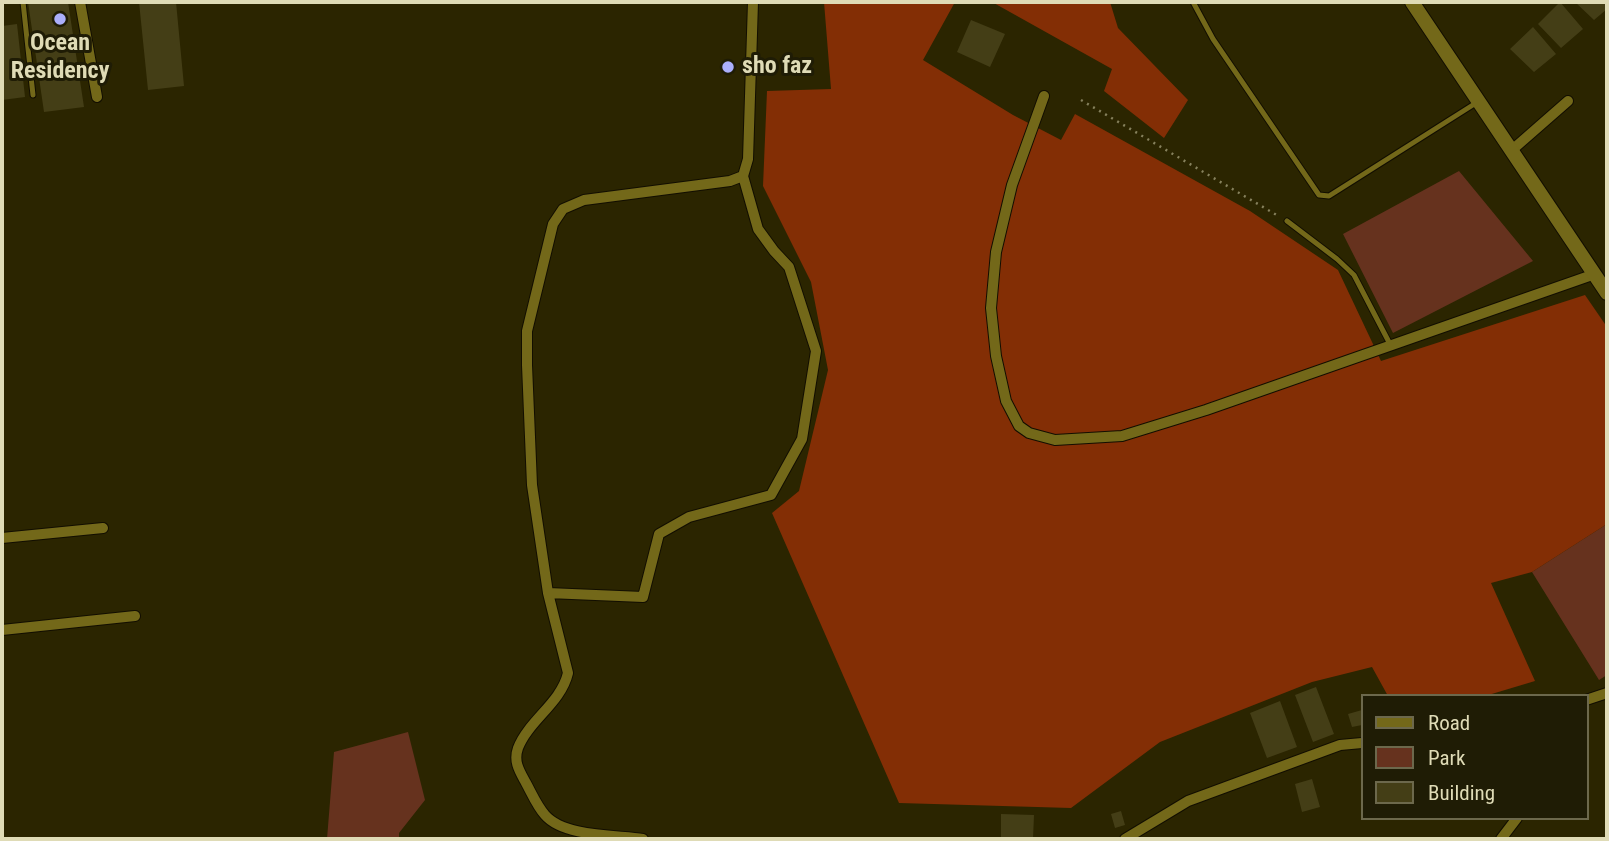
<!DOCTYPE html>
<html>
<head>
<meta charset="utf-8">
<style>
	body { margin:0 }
	#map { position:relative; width:1609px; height:841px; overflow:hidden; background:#2b2500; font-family:"Roboto Condensed",sans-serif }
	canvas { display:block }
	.frame { position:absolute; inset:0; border:4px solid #dfdbb6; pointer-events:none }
	.legend { position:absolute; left:1361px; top:694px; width:228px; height:126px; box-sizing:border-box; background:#1f1c05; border:2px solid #6c684c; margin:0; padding:9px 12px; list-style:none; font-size:21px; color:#dfdbb6 }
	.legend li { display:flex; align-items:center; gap:14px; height:35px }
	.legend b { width:35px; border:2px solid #6c684c }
</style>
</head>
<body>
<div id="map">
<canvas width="1609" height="841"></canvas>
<div class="frame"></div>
<ul class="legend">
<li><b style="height:9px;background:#736819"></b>Road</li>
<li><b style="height:19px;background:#66321e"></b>Park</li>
<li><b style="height:19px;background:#443e16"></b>Building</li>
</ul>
</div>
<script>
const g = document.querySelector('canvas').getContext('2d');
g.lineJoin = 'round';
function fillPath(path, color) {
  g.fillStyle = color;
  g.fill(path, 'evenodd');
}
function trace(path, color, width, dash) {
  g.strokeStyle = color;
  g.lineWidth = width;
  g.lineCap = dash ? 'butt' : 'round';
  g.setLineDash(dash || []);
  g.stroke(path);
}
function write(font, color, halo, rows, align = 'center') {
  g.font = font + ' "Roboto Condensed",sans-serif';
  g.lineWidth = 6;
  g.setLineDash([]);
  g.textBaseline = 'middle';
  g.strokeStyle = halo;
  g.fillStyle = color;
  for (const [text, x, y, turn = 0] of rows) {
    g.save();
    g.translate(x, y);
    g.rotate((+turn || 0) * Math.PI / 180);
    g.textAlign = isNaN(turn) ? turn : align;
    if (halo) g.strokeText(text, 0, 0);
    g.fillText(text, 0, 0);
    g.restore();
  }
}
const green = new Path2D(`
	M1459 171 1533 261 1393 333 1343 234Z
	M1607 524V675L1599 680 1532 572Z
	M408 732 425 800 399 833V839H327L334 752Z`);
const forest = new Path2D(`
	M824 2H955L923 60 1013 115 1061 140 1075 114 1250 211 1338 270 1381 361 1585 295 1607 327V524L1532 572 1491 583 1535 681 1485 696H1388L1372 667 1312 682 1160 742 1071 808 899 803 772 513 799 491 828 370 811 282 763 186 767 91 831 89Z
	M992 2H1110L1118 28 1188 100 1164 138 1104 91 1112 69Z`);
const building = new Path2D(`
	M28 2H68L84 107 44 112Z
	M139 2H176L184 86 148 90Z
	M1560 2 1583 29 1561 48 1538 24Z
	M1575 2H1607V9L1594 20Z
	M971 20 1005 34 990 67 957 52Z
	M17 24 25 97 2 100V26Z
	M1533 27 1556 54 1534 72 1510 49Z
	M1316 687 1334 734 1313 742 1295 695Z
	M1280 701 1297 747 1267 758 1250 713Z
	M1362 710V725L1352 727 1348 714Z
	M1312 779 1320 807 1302 812 1295 784Z
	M1121 811 1125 825 1115 828 1111 814Z
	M1001 814 1034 815 1033 839 1001 838Z`);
const path = new Path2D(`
	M1081 100 1280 217`);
const service = new Path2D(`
	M23 2 33 95
	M1193 2 1213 39 1319 195 1329 196 1476 103
	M1287 221 1337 259 1354 275 1391 346`);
const minor = new Path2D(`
	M80 2 97 97
	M1044 96 1012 185 996 252 991 308 996 356 1006 401 1019 426 1029 433 1055 440 1122 436 1206 410 1595 274
	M1512 150 1568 101
	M2 538 103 528
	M548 593 643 597 659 534 689 517 771 495 802 439 816 351 789 267 774 251 758 229 743 176
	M2 630 135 616
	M1586 700 1607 693
	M643 839C616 835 564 837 545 815 537 806 532 794 526 783 520 772 513 762 518 748 529 720 561 703 568 673L548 593 532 485 527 365V331L553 224 563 209 584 200 730 181 743 176 748 159 753 2
	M1125 839 1188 801 1340 745 1362 743
	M1501 839 1517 818`);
const tertiary = new Path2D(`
	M1412 2 1607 293`);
const markers = [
	[60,19,7,"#abaffb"],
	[728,67,7,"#abaffb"]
];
const poiNames = [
	["Ocean",60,44],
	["Residency",60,72],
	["sho faz",742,67,"left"]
];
fillPath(green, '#66321e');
fillPath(forest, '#832e05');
fillPath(building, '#443e16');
trace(service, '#120e00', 7);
trace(minor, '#120e00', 12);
trace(tertiary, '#120e00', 16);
trace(path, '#86815c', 2.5, [2, 5]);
trace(service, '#736819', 5);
trace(minor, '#736819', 10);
trace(tertiary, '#736819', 14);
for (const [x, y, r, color] of markers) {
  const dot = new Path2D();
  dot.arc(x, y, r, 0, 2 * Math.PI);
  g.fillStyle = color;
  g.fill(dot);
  trace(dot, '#1f1c05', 2.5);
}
write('bold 24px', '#dfdbb6', '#1f1c05', poiNames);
</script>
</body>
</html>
